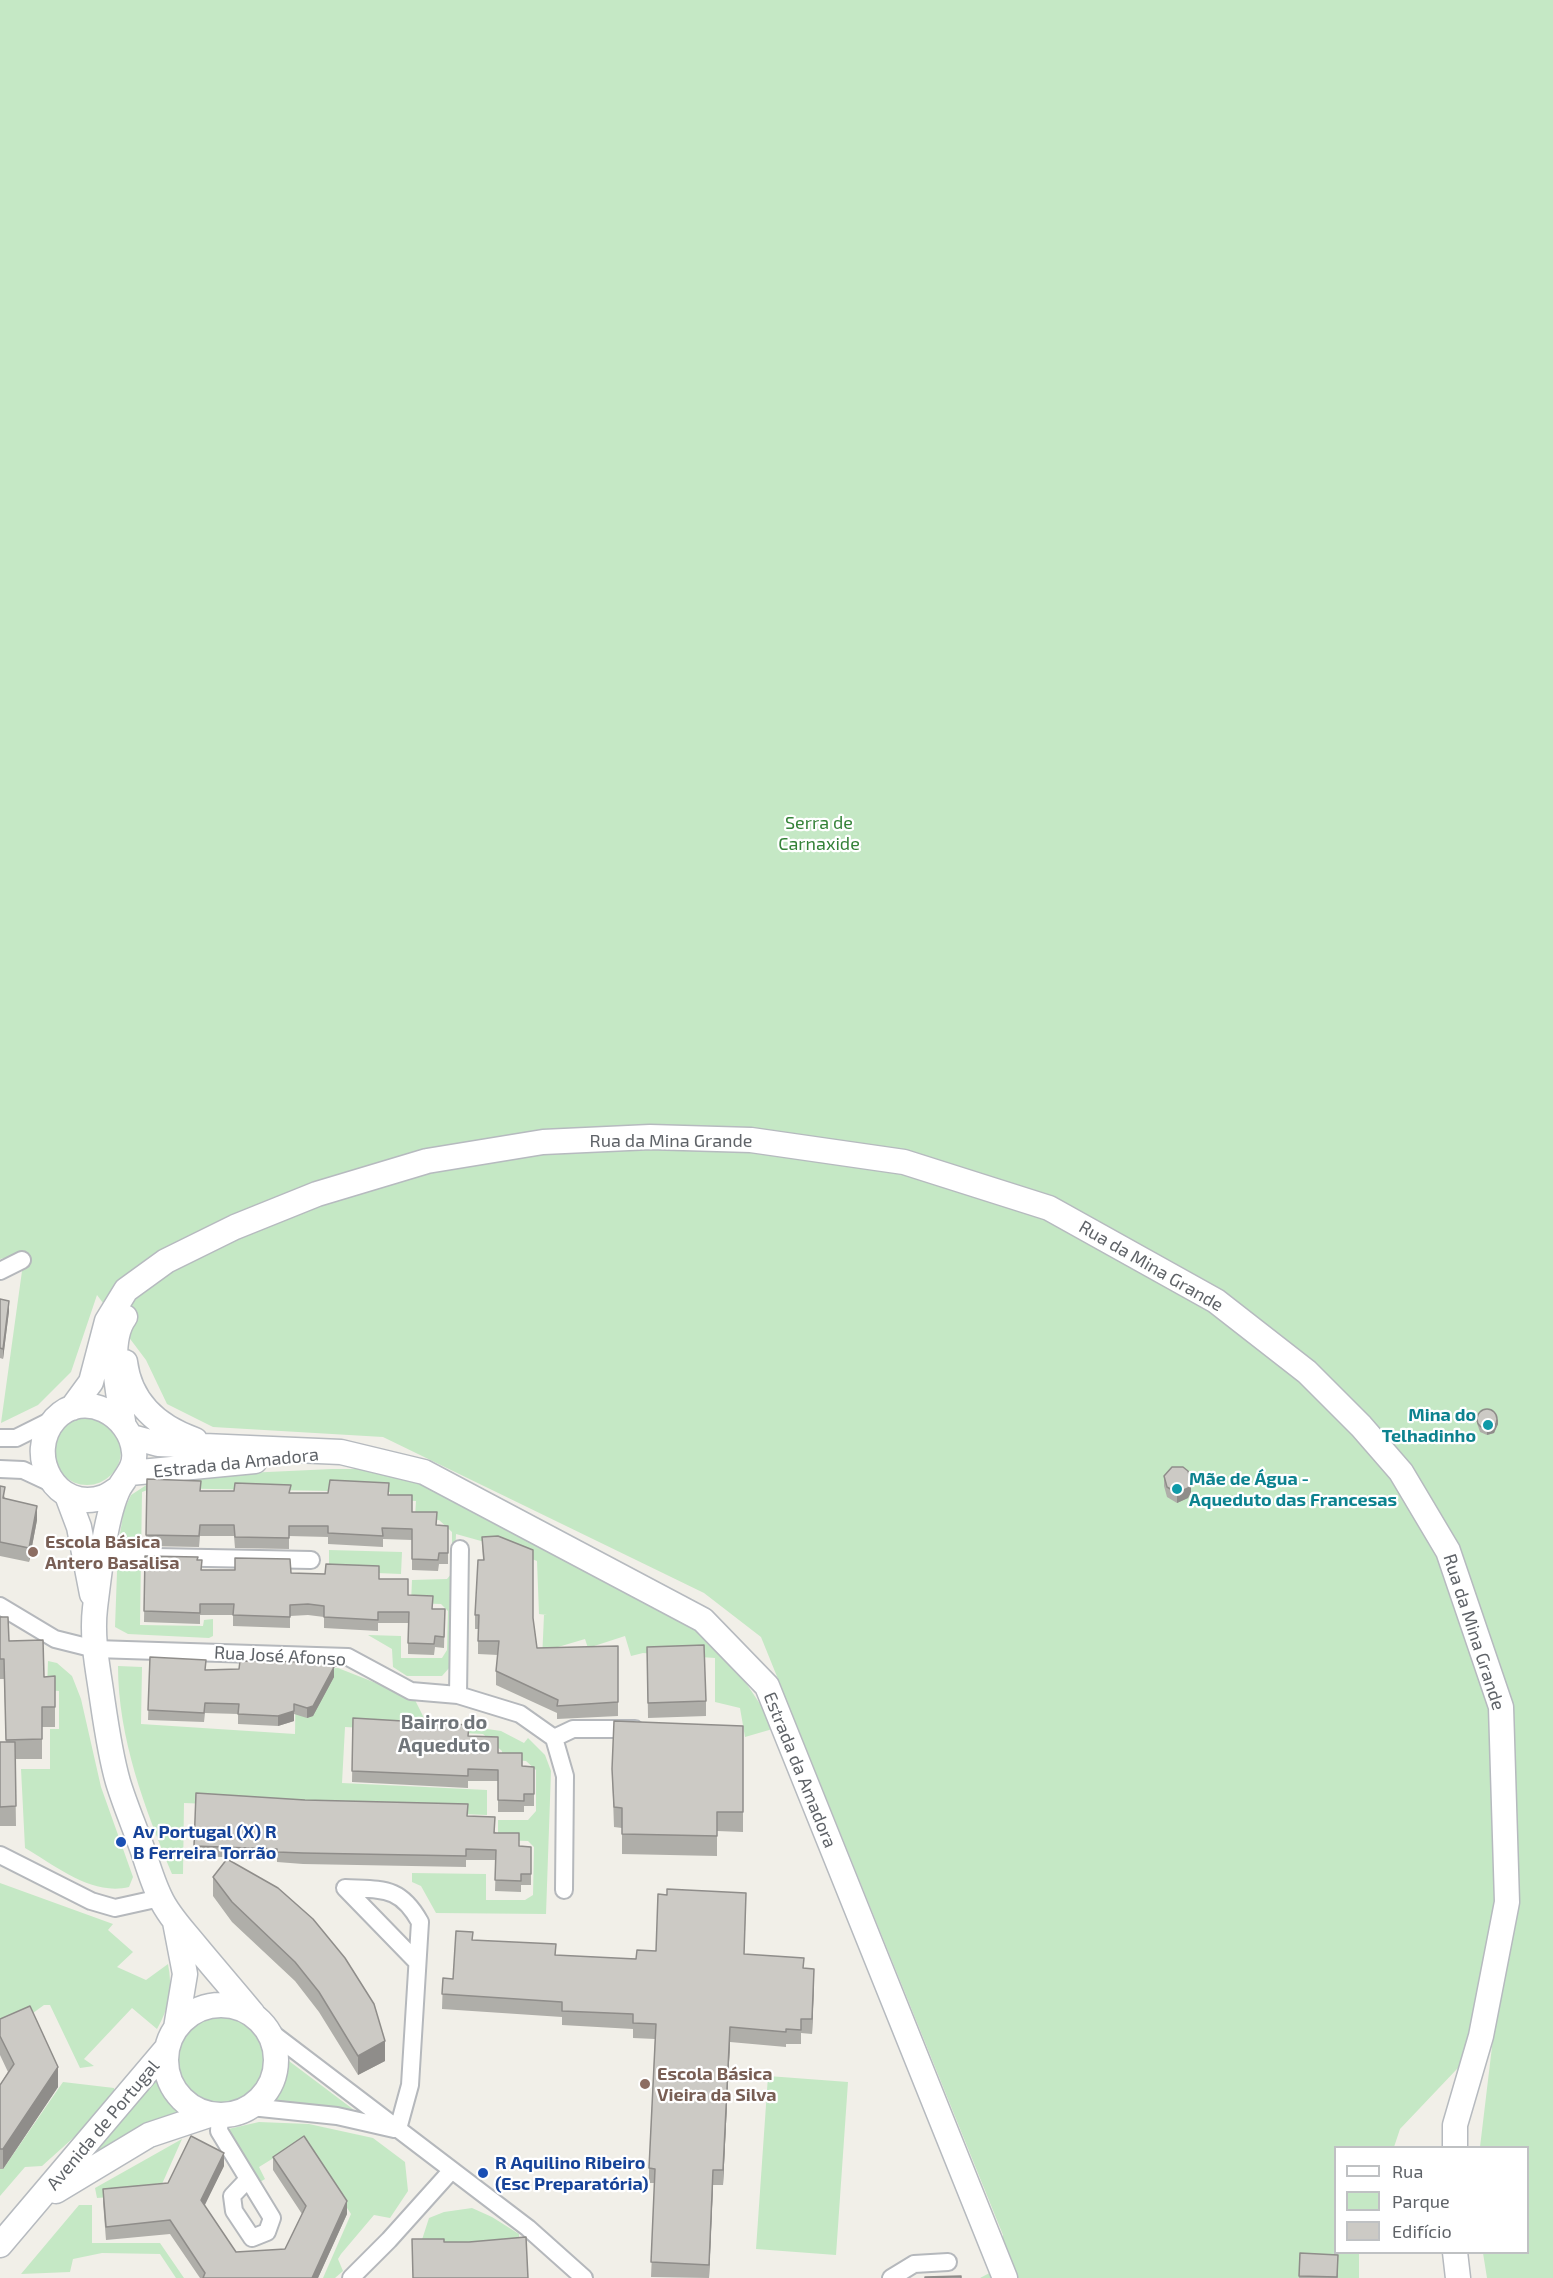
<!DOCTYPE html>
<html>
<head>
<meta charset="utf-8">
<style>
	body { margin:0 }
	#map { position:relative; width:1553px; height:2278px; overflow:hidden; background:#f1efe8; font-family:"Exo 2",sans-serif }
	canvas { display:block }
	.legend { position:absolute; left:1334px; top:2146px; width:195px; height:108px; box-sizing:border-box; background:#fff; border:2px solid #bfc1c3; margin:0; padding:8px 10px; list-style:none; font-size:18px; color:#5f6368 }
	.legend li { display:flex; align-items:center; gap:12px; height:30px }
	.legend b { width:30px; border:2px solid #bfc1c3 }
</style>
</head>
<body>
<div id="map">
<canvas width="1553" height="2278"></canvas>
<ul class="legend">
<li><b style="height:8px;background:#fff"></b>Rua</li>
<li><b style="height:16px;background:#c5e8c5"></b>Parque</li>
<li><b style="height:16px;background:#cccac5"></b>Edifício</li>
</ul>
</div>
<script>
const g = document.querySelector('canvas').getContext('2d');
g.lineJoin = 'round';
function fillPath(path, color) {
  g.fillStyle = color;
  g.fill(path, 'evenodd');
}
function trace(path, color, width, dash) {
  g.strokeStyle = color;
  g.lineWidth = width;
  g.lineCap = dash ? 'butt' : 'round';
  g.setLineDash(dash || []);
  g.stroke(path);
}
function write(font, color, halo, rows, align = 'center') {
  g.font = font + ' "Exo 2",sans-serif';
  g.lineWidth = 4.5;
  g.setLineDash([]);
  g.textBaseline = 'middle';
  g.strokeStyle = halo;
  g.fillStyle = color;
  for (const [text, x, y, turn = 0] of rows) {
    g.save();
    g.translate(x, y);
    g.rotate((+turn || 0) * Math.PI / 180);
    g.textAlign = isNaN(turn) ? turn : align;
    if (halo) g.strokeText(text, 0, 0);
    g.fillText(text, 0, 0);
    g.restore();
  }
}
const green = new Path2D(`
	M0 0H1553V2278H1487L1483 2253 1528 2252V2148L1480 2147 1494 2030 1400 2129 1394 2147 1336 2148V2252L1359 2253V2278H980L1001 2267 1003 2235 761 1637 704 1593 383 1437 213 1427 167 1404 146 1360 97 1295 71 1372 38 1405 1 1423 22 1271 17 1255 0 1259Z
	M53 1451a34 34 0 1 1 68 0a34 34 0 1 1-68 0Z
	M332 1469H368L415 1480 691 1626 726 1653 776 1728 745 1737 740 1708 715 1702V1658L643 1653 631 1656 625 1636 588 1648 585 1639 558 1647V1656L542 1660 544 1615H547L539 1614 537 1561 499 1546 456 1534 450 1667 442 1676H407L393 1667 392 1649 368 1635 401 1636V1658H442L447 1650 448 1611 441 1604 411 1603 412 1580 447 1579 452 1573V1532L439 1520 415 1518 416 1501 390 1500V1492L153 1488 142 1492 140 1625 203 1626 204 1620 213 1619V1636L209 1638 128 1634 115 1627 118 1545 124 1510 131 1495 148 1484 225 1474Z
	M329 1550 402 1552 401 1574 329 1571Z
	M48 1661 57 1663 72 1676 81 1699 101 1787 133 1877 129 1887C92 1896 56 1866 25 1848L21 1769H50V1729H59V1691L47 1690Z
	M118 1666 142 1667 141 1724 295 1734 296 1670 338 1668 414 1698 425 1720 501 1731 524 1743 528 1738 545 1755 551 1771 546 1914 436 1913 421 1886 412 1882V1873L486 1874V1900H525L533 1895 534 1847 528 1841 498 1840V1820H528L536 1811V1770L526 1761 502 1759V1751L483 1734 345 1727 342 1783 487 1790V1815L184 1803 183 1874H172C145 1809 118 1738 118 1666Z
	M0 1883 113 1924 108 1930 133 1952 117 1967 146 1980 168 1964C173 1989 169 2008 157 2029L132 2008 84 2059 94 2066 80 2068 50 2005H44L0 2037Z
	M175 2061a48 48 0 1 1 96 0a48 48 0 1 1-96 0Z
	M285 2058 362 2116 269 2102 286 2075Z
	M159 2074C163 2092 169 2103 186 2113L80 2168Z
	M768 2076 848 2082 836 2255 756 2249Z
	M63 2082 114 2088V2094L82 2130 42 2166 25 2167 0 2196V2169H3Z
	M259 2122 309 2124 373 2138 405 2162 408 2191 390 2218 374 2215 341 2254 338 2259 343 2271 335 2278H323L351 2214 303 2140 259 2167 265 2179 255 2185 224 2130Z
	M182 2139 158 2193 97 2198 95 2188Z
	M79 2205H92V2243H160L184 2278H176L160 2254 102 2253 73 2259 70 2272 21 2274Z
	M472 2208 492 2217 519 2234V2250L418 2252 429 2218 444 2212Z`);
const street = new Path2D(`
	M0 1271 22 1260
	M0 1438H16L56 1418
	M0 1469 23 1470 53 1484
	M104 1556 311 1560
	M0 1606 55 1639 95 1649 348 1657 411 1691 458 1695 520 1714 554 1738 565 1776 564 1890
	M458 1695 460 1549
	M554 1738 573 1729H635
	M0 1855 91 1901 115 1908 160 1898
	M268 2030 528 2228 584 2278
	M251 2107 337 2116 394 2129
	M220 2115 219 2131 272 2218 267 2232 252 2238 234 2211 232 2196 248 2179
	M398 2129 410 2085 420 1922C400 1886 383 1890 345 1888L417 1962
	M351 2278 389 2240 451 2171
	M891 2278 914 2264 948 2262`);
const secondary = new Path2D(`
	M125 1362C130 1403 158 1427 195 1440
	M72 1408 91 1382 107 1321 126 1290 166 1261 235 1227 317 1194 427 1161 543 1142 650 1137 751 1140 904 1162 1049 1208 1216 1301 1307 1372 1361 1426 1401 1472 1448 1551 1501 1707 1507 1902 1481 2036 1455 2125V2148
	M123 1421C118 1393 107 1341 125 1317
	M132 1437 158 1444 341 1452 424 1472 703 1620 767 1686 1005 2278
	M130 1473 255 1461
	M119 1488C114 1491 109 1495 104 1497 56 1514 24 1454 55 1419 84 1388 131 1415 134 1452 136 1467 126 1476 119 1488 105 1516 99 1576 95 1608 92 1633 96 1659 100 1684 105 1717 109 1751 118 1782 125 1805 135 1828 143 1851 148 1866 153 1883 160 1897 168 1915 183 1930 195 1945 214 1968 234 1991 253 2014
	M67 1495 79 1527 92 1594
	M175 1922 185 1974 176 2028
	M166 2060a55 55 0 1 1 110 0a55 55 0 1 1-110 0Z
	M56 2191 149 2135 209 2115
	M0 2245 167 2048
	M1455 2252 1458 2278`);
const wall = new Path2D(`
	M0 1299 9 1311 3 1359 0 1358Z
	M1477 1418 1498 1424 1494 1433 1487 1435 1480 1432 1477 1423Z
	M1164 1476 1191 1492 1188 1498 1177 1503 1167 1497 1164 1486Z
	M147 1479 201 1491 389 1495 412 1512 437 1525 448 1526V1564H439L438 1571 412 1570V1540L383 1539V1547L328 1544V1537L289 1536V1549L235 1548 234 1536H200L199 1547 146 1546Z
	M0 1486 5 1498 37 1520 29 1562 0 1556Z
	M482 1537 533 1618 537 1648 618 1646V1716L557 1719V1713L496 1685V1671L498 1655 478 1654V1629H475V1615L483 1560Z
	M145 1556 198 1560 202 1570 291 1573 379 1579 433 1609H445L444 1648 435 1647 434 1655 408 1654V1623H378V1631L324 1628V1617L308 1615 290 1616V1628L233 1626V1615H200V1624L144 1622Z
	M0 1617 9 1641 44 1677 55 1676V1727H42V1759H15L16 1826H0V1742H6L4 1679H0Z
	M647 1647 706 1701V1716L648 1718Z
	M150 1657 206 1670 334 1677 313 1716 307 1718 294 1714V1721L278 1726 238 1724V1714L205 1713 204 1722 148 1720Z
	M353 1718 469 1736 522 1766 534 1767V1806H524V1812H498V1781H468V1788L352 1782Z
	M743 1726V1832L717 1831V1856L622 1854V1828L614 1827 612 1769Z
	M196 1793 468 1816 519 1846 531 1847V1885H521V1892L495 1891 496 1860H466V1867L303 1864 277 1862V1859L194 1856Z
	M227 1859 385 2061 358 2075 319 2012 295 1981 232 1922 213 1896V1877Z
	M746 1908 744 1954 804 1968 814 1983 812 2034 801 2033V2044H786V2047L730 2042 723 2185H713L709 2278 651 2277 655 2183H649V2168L655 2039 633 2038V2029L562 2025V2017L442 2009 443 1978 453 1979 473 1940 556 1955 636 1959 656 1951Z
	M0 2036 58 2087 3 2169H0V2085L8 2072 0 2055Z
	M273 2157 347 2214 318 2278H200L170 2234 106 2240 103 2202V2189L168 2183 224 2166 204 2205 236 2252 285 2249 302 2214 273 2170Z
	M1300 2253 1338 2255V2278H1299Z`);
const shadedWall = new Path2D(`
	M9 1301V1311L3 1359V1349Z
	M1498 1419V1424L1494 1433 1487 1435V1430Z
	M1191 1482V1492L1188 1498 1177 1503V1493Z
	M37 1506V1520L29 1562V1548Z
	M334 1667V1677L313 1716 307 1718V1708Z
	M294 1711V1721L278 1726V1716Z
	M814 1969V1983L812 2034V2019Z
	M730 2027V2042L723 2185V2170Z
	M385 2041V2061L358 2075V2056Z
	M58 2067V2087L3 2169V2149Z
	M224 2153V2166L201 2213V2200Z
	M713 2170V2185L709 2278V2265Z
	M347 2201V2214L318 2278H312Z`);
const building = new Path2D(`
	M0 1299 9 1301 3 1349 0 1348Z
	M1477 1419a10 10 0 1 1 20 0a10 10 0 1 1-20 0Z
	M1172 1467H1183L1188 1471 1191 1482 1188 1488 1177 1493 1167 1487 1164 1476Z
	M147 1479 201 1481 200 1491H234L235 1483 291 1485 289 1493H328L330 1480 389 1483 388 1495H412V1512H437L436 1525 448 1526V1553H439L438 1560 412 1559V1529L382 1528 383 1536 328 1533V1526H289V1538L235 1537 234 1525H200L199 1536 146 1535Z
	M0 1486 5 1487 3 1498 37 1506 29 1548 0 1542Z
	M498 1536 533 1550V1618L537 1648 618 1646V1702L557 1706 558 1700 496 1671 499 1641H478L479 1615H475L478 1560H484L482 1537Z
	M145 1556 198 1557 197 1560H202L201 1570H235V1558L290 1559 291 1573 325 1574 326 1564 379 1566V1579H408V1595L433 1596 432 1609H445L444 1637 435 1636 434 1644 408 1643 409 1612H378V1620L324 1617V1606L308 1604 290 1605V1617L233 1615 234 1604H200V1613L144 1611Z
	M0 1617H8L9 1641 43 1640 44 1677 55 1676V1707H42V1739L6 1740 4 1659H0Z
	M704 1645 706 1701 648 1703 647 1647Z
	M150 1657 206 1660 205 1670 239 1669 240 1661 318 1662 334 1667 313 1706 307 1708 294 1704V1711L278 1716 238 1714 239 1704 205 1703 204 1713 148 1710Z
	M353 1718 469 1725 468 1736 498 1737V1753H522V1766L534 1767V1794H524V1801L498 1800V1770L468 1769V1776L352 1771Z
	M614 1721 743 1726V1812H717V1836L622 1834V1808L614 1807 612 1769Z
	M0 1742H15L16 1806 0 1807Z
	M196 1793 305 1800 468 1804 467 1816 495 1817 494 1833H519V1846L531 1847V1874H521V1881L495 1880 496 1850 466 1849V1856L303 1853 277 1852V1849L194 1846Z
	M227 1859 278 1888 313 1919 345 1958 374 2004 385 2041 358 2056 319 1992 295 1962 232 1902 213 1877Z
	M667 1889 746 1893 744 1954 804 1958 803 1968 814 1969 812 2019H801V2030L786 2029V2032L730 2027 723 2170H713L709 2265 651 2262 655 2169 649 2168 656 2024 633 2023V2014L562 2011V2002L442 1994 443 1978 453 1979 456 1931 473 1932 472 1940 556 1944 555 1955 636 1959 637 1950 656 1951 658 1894 667 1895Z
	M30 2006 58 2067 3 2149H0V2085L14 2064 0 2036V2019Z
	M191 2136 224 2153 201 2200 236 2252 285 2249 306 2206 273 2157 304 2136 347 2201 312 2278H203L205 2273 170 2220 106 2227 103 2189 168 2183Z
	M526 2237 528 2278H413L412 2239H444V2242H469Z
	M1300 2253 1338 2255 1337 2277 1299 2276Z
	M961 2276V2278H925V2277Z`);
const markers = [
	[1488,1425,6,"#0f9aa8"],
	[1177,1489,6,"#0f9aa8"],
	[33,1552,6,"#8d6e63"],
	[121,1842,6,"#1a4fb4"],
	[645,2084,6,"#8d6e63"],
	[483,2173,6,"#1a4fb4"]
];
const parkNames = [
	["Serra de",819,823],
	["Carnaxide",819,844]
];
const streetNames = [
	["Rua da Mina Grande",671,1141],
	["Rua da Mina Grande",1151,1266,30],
	["Estrada da Amadora",236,1463,-6],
	["Rua da Mina Grande",1474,1632,72],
	["Rua José Afonso",280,1656,3],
	["Estrada da Amadora",800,1770,68],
	["Avenida de Portugal",103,2125,-50]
];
const cultureNames = [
	["Mina do",1476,1415],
	["Telhadinho",1476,1436],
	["Mãe de Água -",1189,1479,"left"],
	["Aqueduto das Francesas",1189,1500,"left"]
];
const educationNames = [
	["Escola Básica",45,1542],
	["Antero Basalisa",45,1563],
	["Escola Básica",657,2074],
	["Vieira da Silva",657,2095]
];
const transitNames = [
	["Av Portugal (X) R",133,1832],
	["B Ferreira Torrão",133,1853],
	["R Aquilino Ribeiro",495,2163],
	["(Esc Preparatória)",495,2184]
];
const neighbourhoodNames = [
	["Bairro do",444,1722],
	["Aqueduto",444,1745]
];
fillPath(green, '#c5e8c5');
trace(street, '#b5b8bc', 20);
trace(secondary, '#b6babf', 27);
trace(street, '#fff', 16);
trace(secondary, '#fff', 24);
fillPath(wall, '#afaea9');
fillPath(shadedWall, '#8f8d8a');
fillPath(building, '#cccac5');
trace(building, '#8f8d8a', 1.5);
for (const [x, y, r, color] of markers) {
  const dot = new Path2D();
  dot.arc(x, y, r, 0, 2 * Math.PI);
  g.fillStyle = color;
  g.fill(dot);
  trace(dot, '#fff', 2);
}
write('18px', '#348238', '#fff', parkNames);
write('18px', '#5f6368', '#fff', streetNames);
write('bold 18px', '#0d838f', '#fff', cultureNames, 'right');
write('bold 18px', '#785e54', '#fff', educationNames, 'left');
write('bold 18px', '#164399', '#fff', transitNames, 'left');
write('bold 20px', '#70757a', '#fff', neighbourhoodNames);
</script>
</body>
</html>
